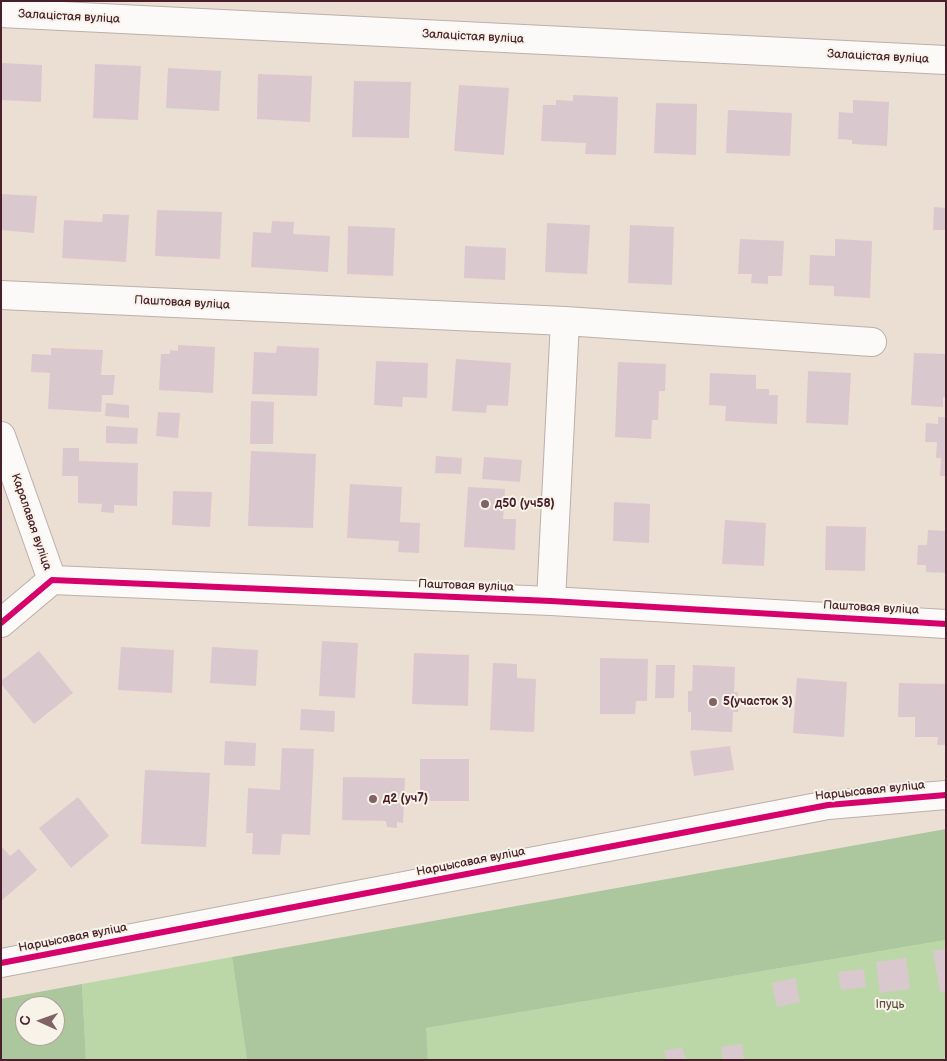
<!DOCTYPE html>
<html>
<head>
<meta charset="utf-8">
<style>
	body { margin:0 }
	#map { position:relative; width:947px; height:1061px; overflow:hidden; background:#eadfd2; font-family:"Balsamiq Sans",sans-serif }
	canvas { display:block }
	.frame { position:absolute; inset:0; border:2px solid #4a1f2b; pointer-events:none }
	.north { position:absolute; left:15px; top:996px; width:50px; height:50px; box-sizing:border-box; background:#f7f3e8; border:1px solid #b29e9c; border-radius:50%; rotate:272deg; font-size:14px; font-weight:700; line-height:20px; text-align:center; color:#4a1f2b }
	.north::after { content:''; display:block; margin:auto; width:18px; height:22px; background:#826265; clip-path:polygon(50% 0,100% 100%,50% 72%,0 100%) }
</style>
</head>
<body>
<div id="map">
<canvas width="947" height="1061"></canvas>
<div class="frame"></div>
<div class="north">С</div>
</div>
<script>
const g = document.querySelector('canvas').getContext('2d');
g.lineJoin = 'round';
function fillPath(path, color) {
  g.fillStyle = color;
  g.fill(path, 'evenodd');
}
function trace(path, color, width, dash) {
  g.strokeStyle = color;
  g.lineWidth = width;
  g.lineCap = dash ? 'butt' : 'round';
  g.setLineDash(dash || []);
  g.stroke(path);
}
function write(font, color, halo, rows, align = 'center') {
  g.font = font + ' "Balsamiq Sans",sans-serif';
  g.lineWidth = 4;
  g.setLineDash([]);
  g.textBaseline = 'middle';
  g.strokeStyle = halo;
  g.fillStyle = color;
  for (const [text, x, y, turn = 0] of rows) {
    g.save();
    g.translate(x, y);
    g.rotate((+turn || 0) * Math.PI / 180);
    g.textAlign = isNaN(turn) ? turn : align;
    if (halo) g.strokeText(text, 0, 0);
    g.fillText(text, 0, 0);
    g.restore();
  }
}
const green = new Path2D(`
	M946 940V1060H428L425 1028Z
	M232 957 247 1060H86L82 984Z`);
const forest = new Path2D(`
	M946 829V940L426 1028 428 1060H247L232 957Z
	M82 984 86 1060H1V999ZM25 1006H55V1036H25Z`);
const building = new Path2D(`
	M1 63 42 65 41 102 1 100Z
	M95 64 141 66 138 120 93 118Z
	M168 68 221 71 219 111 166 108Z
	M258 74 312 76 310 122 257 119Z
	M354 81 411 82 409 138 352 137Z
	M459 85 509 88 504 155 454 151Z
	M573 95 618 97 616 155 585 154 586 143 541 141 543 105H556V100L573 101Z
	M853 100 889 102 887 146 852 144V140L838 139 839 112 853 113Z
	M656 103 697 104 696 155 654 153Z
	M728 110 792 113 790 156 726 153Z
	M1 194 37 196 34 233 1 230Z
	M934 207 946 208V230H933Z
	M157 210 222 212 220 259 155 256Z
	M103 214 129 215 126 262 62 258 64 220 102 222Z
	M272 221 294 222 293 234 330 236 328 272 251 267 253 232 271 233Z
	M547 223 590 225 587 274 545 272Z
	M630 225 674 227 672 285 628 283Z
	M348 226 395 228 393 276 347 274Z
	M740 239 784 241 782 276H768V284L751 283 752 274H738Z
	M835 239 872 241 870 298 834 296V286L809 285 810 255 835 256Z
	M465 246 506 248 505 280 464 278Z
	M178 345 215 347 213 393 159 390 161 354H170V350L178 351Z
	M277 346 319 348 317 396 252 394 254 352 276 353Z
	M51 348 103 350 101 375H115L113 395H102L101 412 48 409 50 373 31 372 32 354 51 355Z
	M914 353 946 354V397H943V407L911 405Z
	M456 359 511 363 508 406 487 405 486 413 452 411Z
	M376 361 428 363 427 398 403 397 402 407 374 405Z
	M618 362 666 364 665 391H659L658 420H652L651 439 615 437Z
	M808 371 851 373 848 425 806 423Z
	M710 373 756 375V389H769V395H778L777 424 725 421 726 406 709 405Z
	M251 401 274 402 273 444H250Z
	M106 403 129 405V418L105 416Z
	M158 412 180 413 178 438 156 436Z
	M938 417H946V476H940L941 458H936L937 442H925L926 423 938 424Z
	M106 426 138 428 137 444 106 443Z
	M63 448H79V461L138 463 137 506 114 505V513L101 512 102 504 78 503V476H62Z
	M251 451 316 454 313 528 248 526Z
	M436 456 462 458 461 474 435 473Z
	M484 457 522 460 520 482 482 479Z
	M350 484 402 487 400 522 420 523 419 553 398 552 399 541 347 538Z
	M468 487 505 489 503 519H516L515 550 464 547Z
	M173 491 212 492 210 527 172 525Z
	M614 502 650 504 649 543 613 541Z
	M725 520 766 523 764 566 722 564Z
	M826 526 866 527 865 571 825 570Z
	M928 530 946 531V573L926 572V565H917L918 545H927Z
	M322 641 358 643 355 698 319 696Z
	M121 647 174 650 172 693 118 690Z
	M212 647 258 650 256 686 210 683Z
	M39 651 73 693 34 724 1 684V681Z
	M414 653 469 655 468 706 412 704Z
	M600 658 648 659 647 701H636L635 714H600Z
	M493 663 517 664V678L536 679 534 732 490 730Z
	M656 665H675L674 698H655Z
	M693 665 735 667 734 692H738V712H733L732 732 691 730V712H688V691H692Z
	M797 678 847 682 844 737 793 733Z
	M899 683 946 684V745H937L938 737H915V717H898Z
	M301 709 335 711 334 732 300 730Z
	M225 741 256 743 255 766 224 765Z
	M730 746 734 770 694 776 690 751Z
	M282 748 314 749 310 835 282 834 280 855 252 854 253 833H246L248 788 280 790Z
	M420 759H469V801H420Z
	M145 770 210 773 206 847 141 844Z
	M343 777 405 778 403 823 397 822V828L387 827 386 821 342 820Z
	M78 797 109 836 71 868 39 828Z
	M1 846 10 856 19 849 37 870 1 901Z
	M946 949V991L940 992 933 951Z
	M906 958 910 989 880 993 876 962Z
	M864 969 866 987 841 990 838 972Z
	M795 978 800 1002 777 1007 772 983Z
	M742 1044 744 1060H723L721 1047Z
	M682 1047 686 1060H667L664 1051Z`);
const minor = new Path2D(`
	M1 13 946 60
	M1 295 565 321 872 342
	M1 436 52 580
	M551 601 565 321
	M1 623 52 580 551 601 946 624
	M1 963 828 805 946 795`);
const cycleway = new Path2D(`
	M1 623 52 580 551 601 946 624
	M1 963 828 805 946 795`);
const markers = [
	[485,504,5,"#826265"],
	[713,702,5,"#826265"],
	[373,799,5,"#826265"]
];
const streetNames = [
	["Залацістая вуліца",69,17,3],
	["Залацістая вуліца",473,37,3],
	["Залацістая вуліца",878,57,3],
	["Паштовая вуліца",182,303,3],
	["Каралавая вуліца",31,522,71],
	["Паштовая вуліца",466,586,2],
	["Паштовая вуліца",871,608,3],
	["Нарцысавая вуліца",870,791,-6],
	["Нарцысавая вуліца",471,862,-11],
	["Нарцысавая вуліца",73,938,-11]
];
const poiNames = [
	["д50 (уч58)",495,504],
	["5(участок 3)",723,702],
	["д2 (уч7)",383,799]
];
const parkNames = [
	["Іпуць",890,1005]
];
fillPath(green, '#bcd7a7');
fillPath(forest, '#acc69d');
fillPath(building, '#d9c9ce');
trace(minor, '#bbafa8', 30);
trace(minor, '#fcfaf8', 28);
trace(cycleway, '#d6006c', 6);
for (const [x, y, r, color] of markers) {
  const dot = new Path2D();
  dot.arc(x, y, r, 0, 2 * Math.PI);
  g.fillStyle = color;
  g.fill(dot);
  trace(dot, '#f7f3e8', 2);
}
write('12px', '#4a1f2b', '#f7f3e8', streetNames);
write('bold 12px', '#4a1f2b', '#f7f3e8', poiNames, 'left');
write('12px', '#615445', '#f7f3e8', parkNames);
</script>
</body>
</html>
